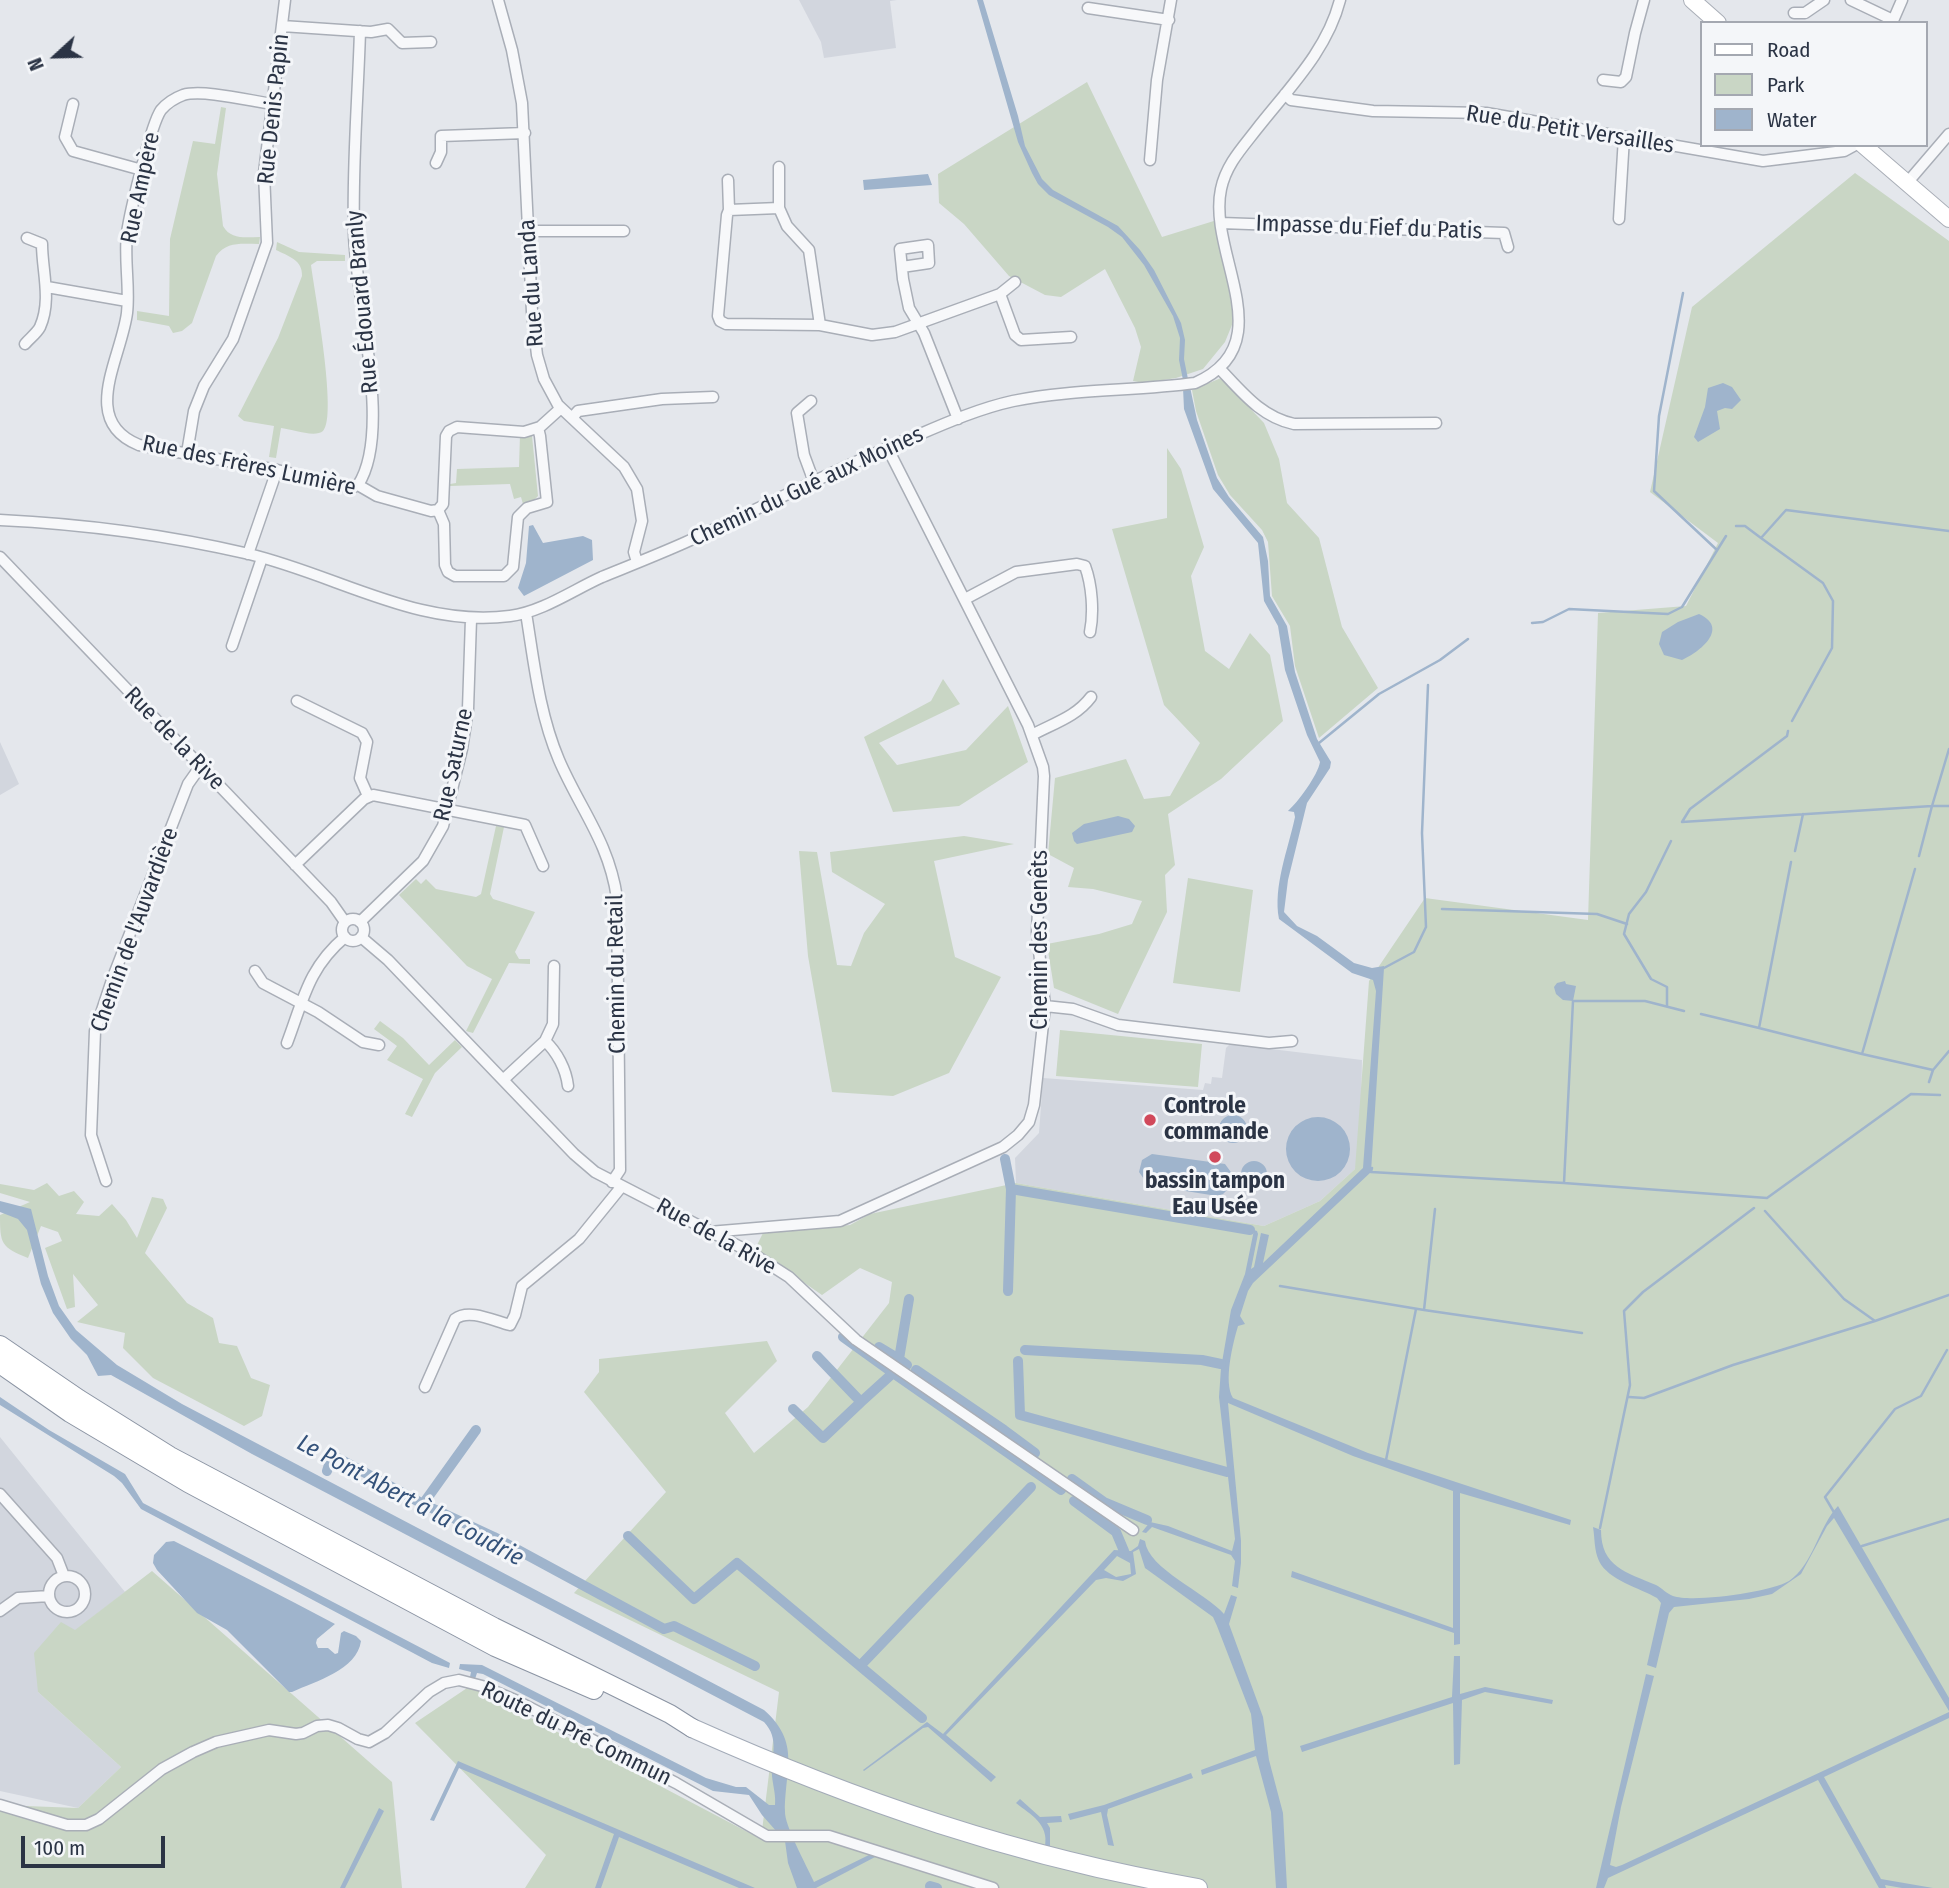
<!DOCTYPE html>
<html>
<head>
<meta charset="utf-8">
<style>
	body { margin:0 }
	#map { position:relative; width:1949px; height:1888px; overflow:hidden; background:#e4e7ec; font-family:"Fira Sans Condensed",sans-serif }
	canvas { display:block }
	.legend { position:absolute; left:1700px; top:21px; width:228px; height:126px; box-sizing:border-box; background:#f4f6f9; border:2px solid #a4a8b1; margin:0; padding:9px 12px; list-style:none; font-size:21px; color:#2b3445 }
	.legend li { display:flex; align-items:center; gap:14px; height:35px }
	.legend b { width:35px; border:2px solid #a4a8b1 }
	.north { position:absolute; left:21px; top:21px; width:70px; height:70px; -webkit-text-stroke:5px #f4f6f9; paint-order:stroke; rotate:248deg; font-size:19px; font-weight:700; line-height:28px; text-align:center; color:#2b3445 }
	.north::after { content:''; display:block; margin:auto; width:24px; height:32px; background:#2b3445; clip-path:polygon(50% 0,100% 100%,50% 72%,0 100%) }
	.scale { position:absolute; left:21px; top:1836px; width:144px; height:32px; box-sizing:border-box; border:4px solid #2b3445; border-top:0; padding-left:9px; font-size:21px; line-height:24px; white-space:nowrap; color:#2b3445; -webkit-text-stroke:5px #f4f6f9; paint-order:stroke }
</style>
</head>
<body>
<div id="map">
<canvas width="1949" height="1888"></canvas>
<ul class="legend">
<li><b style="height:9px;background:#fff"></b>Road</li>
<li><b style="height:19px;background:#c9d6c5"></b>Park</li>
<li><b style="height:19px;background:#9fb4cc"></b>Water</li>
</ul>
<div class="north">N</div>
<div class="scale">100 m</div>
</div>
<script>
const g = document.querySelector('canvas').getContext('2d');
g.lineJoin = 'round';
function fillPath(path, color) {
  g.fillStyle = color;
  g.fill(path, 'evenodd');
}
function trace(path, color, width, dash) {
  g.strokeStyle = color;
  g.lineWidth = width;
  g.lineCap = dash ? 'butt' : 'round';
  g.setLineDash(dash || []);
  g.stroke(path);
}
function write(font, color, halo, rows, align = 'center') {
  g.font = font + ' "Fira Sans Condensed",sans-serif';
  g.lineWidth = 6;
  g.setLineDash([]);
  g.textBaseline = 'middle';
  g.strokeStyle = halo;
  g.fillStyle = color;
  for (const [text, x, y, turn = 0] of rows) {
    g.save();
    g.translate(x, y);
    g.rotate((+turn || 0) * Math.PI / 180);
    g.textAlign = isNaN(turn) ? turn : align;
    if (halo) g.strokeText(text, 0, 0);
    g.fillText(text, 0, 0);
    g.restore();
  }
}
const built = new Path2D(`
	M799 0H897L890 1 896 48 824 58 821 42Z
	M0 742 19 784 0 795Z
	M1230 1044 1362 1060 1360 1158 1355 1169 1320 1201 1264 1226 1016 1183 1015 1158 1039 1133 1043 1078 1203 1090 1205 1083 1211 1084 1212 1077 1222 1078 1226 1048Z
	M0 1437 125 1592 75 1631 38 1692 121 1767 78 1808 0 1791Z`);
const green = new Path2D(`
	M1087 82 1162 237 1217 220 1234 320 1225 342 1203 369 1176 378 1144 383 1133 381 1141 347 1135 328 1105 269 1061 297 1045 295 1009 276 964 224 939 203 938 174Z
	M221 107 226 108 217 174 223 226C231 240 245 237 260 237L259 244C242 244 227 241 216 256L192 323 182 331 173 333 169 326 137 320V311L169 316 170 239 193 141 215 144Z
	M1855 173 1949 241V1888H525L546 1855 415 1723 470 1686 761 1839 779 1692 574 1593 666 1492 584 1392 599 1372V1359L767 1341 777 1361 725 1413 754 1453 808 1407 889 1303 892 1282 860 1268 822 1295 755 1249 763 1233 850 1225 870 1214 1016 1183 1264 1226 1320 1201 1355 1169 1369 981 1425 898 1588 920 1598 613 1686 606 1718 543 1650 492 1692 307Z
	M277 242 299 252 345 255V261H317L311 265C314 289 338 417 323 431 315 438 291 429 281 428L276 458 269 457 274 426 244 421 238 416 278 338 302 276C303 260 288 256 276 250Z
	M1221 378 1264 423 1279 459 1287 503 1319 538 1342 627 1378 688 1319 738 1295 666 1290 626 1272 596 1268 542 1262 530 1230 495 1218 475 1196 411 1192 390Z
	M529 434 532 436 538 496 533 501 523 504 521 497 514 499 510 484 450 486V484L456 483 457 469 519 467 520 435Z
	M1167 448 1181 469 1204 547 1191 576 1205 651 1229 669 1250 633 1270 655 1283 721 1221 779 1168 814 1175 865 1165 875 1167 912 1118 1014 1054 988 1047 944 1099 934 1132 924 1142 901 1093 889 1068 887 1074 868 1048 854 1055 778 1126 759 1144 799 1170 796 1200 743 1164 705 1112 529 1167 518Z
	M943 679 960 704 879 743 897 765 966 750 1008 706 1028 762 959 806 893 812 864 737 931 701Z
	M496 826 504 827 490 894 493 899 535 912 515 952 519 959H530V964L509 963 473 1033 466 1031 492 979 467 966 399 895 416 879 421 884 426 879 436 889 476 897 481 894Z
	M964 836 1014 844 934 861 955 957 1001 977 949 1073 893 1096 832 1092 808 956 799 851 817 852 837 965 851 966 864 933 885 904 832 872 830 852Z
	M1188 878 1253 890 1240 992 1173 983Z
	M380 1021 403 1038 429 1065 455 1040 462 1047 435 1073 412 1117 405 1114 423 1079 387 1060 397 1046 374 1029Z
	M1060 1030 1202 1044 1198 1087 1056 1076Z
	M47 1183 59 1196 74 1191 84 1202 76 1214 99 1216 112 1204 126 1220 137 1238 152 1197 163 1199 167 1208 145 1253 187 1303 213 1318 219 1343 237 1346 251 1378 270 1385 262 1416 244 1426 153 1378 123 1348 125 1333 77 1322 98 1305 73 1274 75 1307 67 1309 45 1248 62 1241 58 1232 41 1226 28 1258C1 1247 0 1244 0 1215L30 1202 0 1193V1184L34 1190Z
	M152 1571 392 1782 402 1888H0V1805L78 1808 121 1767 38 1692 34 1653 61 1622 75 1630Z`);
const water = new Path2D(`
	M977 0H983L1018 116 1025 146 1042 179 1053 190 1118 226 1140 250 1154 270 1181 323 1185 340 1184 359 1188 379 1183 380 1179 360 1180 338 1173 316 1144 265 1122 237 1108 227 1049 195 1038 184 1032 173 1018 142Z
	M928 174 932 185 864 190 863 180Z
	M1723 383 1732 387 1741 400 1732 409 1725 408 1717 411 1720 429 1698 442 1694 437 1705 407 1708 388Z
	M1190 387 1197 420 1217 478 1229 497 1263 537 1268 561 1270 596 1287 626 1295 672 1317 739 1331 762 1330 768 1307 803 1288 880 1284 912 1297 926 1317 936 1354 963 1372 968 1384 966V968L1371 1172 1253 1283 1248 1291 1240 1316 1245 1324 1238 1326C1233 1343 1223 1382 1233 1398L1368 1453 1571 1520 1570 1525 1460 1493V1644L1454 1645V1633L1291 1577 1292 1571 1453 1628V1491L1353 1456 1228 1403 1241 1541V1563L1238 1588 1232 1586 1235 1561 1231 1555 1152 1527 1146 1533 1142 1532 1150 1522 1168 1526 1232 1551 1235 1539 1219 1397 1221 1368 1231 1310 1245 1274 1254 1230 1257 1231 1258 1234 1251 1269 1254 1267 1261 1233 1269 1235 1263 1263 1363 1168 1376 991 1373 980 1352 973 1279 919C1273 886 1288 850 1295 817L1294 812 1288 811C1298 802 1318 775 1320 762L1307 735 1285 670 1278 626 1264 601 1258 543 1213 489 1184 409 1183 388Z
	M533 525 543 543 583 536 592 540 593 560 524 596 518 588 526 563 529 526Z
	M1699 614C1730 628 1700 652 1682 660L1664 655 1659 644 1662 632 1678 622Z
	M1118 816 1129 819 1135 826 1132 832 1077 844 1074 841 1072 833 1084 824Z
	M1565 981 1566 984 1576 986 1573 1001 1563 1000 1556 994 1554 987 1557 983Z
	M1219 1129a14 14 0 1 1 28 0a14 14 0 1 1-28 0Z
	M1286 1149a32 32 0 1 1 64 0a32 32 0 1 1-64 0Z
	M1152 1154 1225 1164 1233 1175 1232 1185 1223 1194 1217 1196 1154 1186 1146 1182 1139 1172 1142 1160Z
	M1241 1174a13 13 0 1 1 26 0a13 13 0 1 1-26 0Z
	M0 1201 31 1209 48 1276 59 1306 76 1330 117 1365 182 1404 764 1710C801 1743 785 1769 785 1811 784 1825 807 1866 814 1882L871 1854 877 1856 816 1888H797L788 1863 785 1841 762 1815 749 1795 713 1791 483 1674 477 1673 475 1679 470 1677 471 1672 459 1669 460 1664 482 1665 706 1778 736 1787H746L769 1805H775C776 1795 773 1786 772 1776 771 1756 780 1739 764 1722L252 1454 111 1375 98 1376 87 1355 71 1339 53 1313 41 1284 27 1230 18 1219 0 1212Z
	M0 1397 49 1430 125 1474 143 1503 450 1663 449 1668 432 1663 141 1509 122 1483 114 1476 0 1405Z
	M1838 1506 1949 1698V1711L1834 1518 1827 1526 1801 1574 1772 1594 1749 1599 1674 1607 1669 1613 1656 1668 1647 1665 1661 1603 1657 1598C1640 1588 1608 1580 1599 1561 1594 1550 1595 1539 1593 1527L1601 1530C1601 1567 1626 1572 1656 1585 1662 1588 1667 1594 1673 1596 1693 1603 1771 1592 1789 1581 1814 1564 1818 1527 1838 1506Z
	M1140 1539 1145 1541C1148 1569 1205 1592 1224 1614L1231 1595 1237 1597 1229 1624 1263 1717 1269 1760 1283 1813 1287 1888H1276L1271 1812 1256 1756 1202 1775 1201 1770 1255 1750 1251 1714 1217 1626 1213 1617 1145 1568 1139 1549 1133 1552 1136 1574 1123 1581 1106 1578 1096 1580 946 1735 996 1777 991 1782 928 1727 923 1728 864 1771 863 1770 927 1722 943 1734 1114 1550 1131 1551 1138 1546ZM1117 1556 1130 1563 1131 1574 1116 1577 1104 1570Z
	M174 1541C228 1568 282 1596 335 1624L317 1639 316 1643 318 1648H328L335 1654 338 1653 341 1633 344 1631 356 1636 361 1641C357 1670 316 1681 292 1692H289L227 1630 197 1613 157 1570 153 1563 154 1555 166 1542Z
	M1454 1656H1460V1694L1485 1687 1553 1700 1552 1704 1485 1692 1462 1700 1460 1764 1454 1765 1453 1703 1302 1752 1300 1746 1452 1697Z
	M1646 1674 1654 1676 1621 1807 1610 1865 1616 1867 1622 1865 1949 1712V1718L1824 1777 1881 1879 1933 1888H1902L1885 1885 1886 1888H1879L1818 1780 1608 1878 1604 1888H1596Z
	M458 1761 755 1888H739L619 1837 601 1888H595L614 1834 459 1768 434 1821 430 1820Z
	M1191 1773 1193 1778 1108 1809 1107 1815 1114 1846 1108 1845 1101 1812 1070 1820 1068 1814 1104 1805Z
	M1020 1799 1040 1817 1061 1816 1062 1822 1047 1823 1050 1828V1847L1045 1846C1049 1824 1031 1815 1016 1803Z
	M379 1808 384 1811 345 1888H340Z`);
const stream = new Path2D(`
	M1683 293 1659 416 1654 491 1717 550
	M1736 526H1745L1761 538 1786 510 1949 531
	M1761 538 1823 583 1833 601 1832 648 1792 721
	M1532 623 1543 622 1569 609 1668 614 1682 607 1726 536
	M1788 731 1787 736 1690 809 1682 822 1932 806 1919 856
	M1319 743 1379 694 1440 660 1468 639
	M1949 749 1932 806H1949
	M1795 851 1803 814
	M1791 862 1759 1028 1862 1054 1915 869
	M1442 909 1597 914 1627 924
	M1384 968 1414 952 1426 927 1422 833 1428 685
	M1667 1006V987L1651 979 1624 934 1629 914 1646 892 1671 841
	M1684 1011 1645 1001H1573L1564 1183 1767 1198 1911 1094 1940 1095
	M1701 1014 1759 1028
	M1862 1054 1933 1070 1929 1082
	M1933 1070 1949 1051
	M1372 1168 1371 1172 1564 1183
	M1435 1209 1424 1310 1582 1333
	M1765 1211 1844 1299 1875 1321 1949 1295
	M1280 1286 1424 1310
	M1629 1397 1644 1398 1733 1365 1875 1321
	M1386 1460 1416 1309
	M1835 1514 1825 1497 1895 1409 1921 1396 1947 1350
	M1600 1528 1630 1385 1624 1311 1643 1292 1754 1208
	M1862 1546 1949 1519`);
const canal = new Path2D(`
	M1005 1159 1011 1189 1250 1230
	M1008 1291 1011 1189
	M843 1337 893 1373 861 1402
	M879 1347 899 1359 909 1299
	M1025 1350 1202 1360 1221 1364
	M899 1359 907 1365
	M1018 1361 1020 1415 1227 1472
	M916 1370 1004 1430 1035 1453
	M893 1373 1061 1490
	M793 1409 823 1438 861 1402 817 1356
	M476 1430 423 1504 494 1537 664 1629 674 1626 755 1666
	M327 1471 332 1455 423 1504
	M1072 1479 1104 1502 1147 1520
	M1074 1501 1116 1532 1124 1551
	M628 1536 694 1599 737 1563 922 1718
	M860 1666 1031 1487
	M930 1886 937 1888`);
const minor = new Path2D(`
	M498 0 512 50 522 103 532 312 537 355 544 379 558 405 624 467 637 489 642 521 634 552 637 562
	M1851 0 1893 20
	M1088 8 1169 20
	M1794 13H1805L1824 0
	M1892 23 1902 0
	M282 26 371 32 388 29 402 43 431 42
	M1603 80 1621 82 1626 77 1635 33 1644 0
	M1285 94 1291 100 1373 111 1486 113 1763 161 1844 151 1855 145
	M73 104 65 137 73 151 142 170
	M273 104C251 101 203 89 183 95 175 98 167 103 161 110 151 124 130 212 127 233 124 260 130 287 127 313 121 359 79 421 139 445L277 470 351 488 358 485 377 496 431 511 438 510 443 504 446 436 449 431 457 427 524 432 540 427 561 408
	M1150 160 1157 80 1171 0
	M436 163 441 152V136L525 133
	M779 167V208L787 226 809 250 820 325 872 335 895 332 1000 294 1015 282
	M728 180 729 210
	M1907 183 1949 134
	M779 208 729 210 727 215 718 316 720 321 726 324 820 325
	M1619 219 1624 137
	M1221 223 1504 233 1508 247
	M528 231H624
	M902 267 929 263 928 245 900 249 903 279 909 308 924 333 958 419
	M47 287 127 301
	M1000 294 1015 335 1021 340 1071 337
	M25 344C29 339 37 333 40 327 52 300 42 271 42 244L27 238
	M1219 368C1242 392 1261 417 1294 424L1436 423
	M811 401 797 413 804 455 814 482
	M572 418 578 411 662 399 713 397
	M187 453 194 411 204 386 233 339 267 243 264 173 285 0
	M358 485C393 432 355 298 354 233 352 166 358 98 360 31
	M438 510 444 524 445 565 448 572 455 576H504L513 567 518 517 527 508 547 502 540 436 538 428
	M0 520C84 524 167 535 249 554 337 575 418 628 510 616 542 612 573 590 602 577 629 566 657 555 684 543 762 508 838 467 918 435 948 422 981 408 1013 401 1072 389 1135 391 1195 383 1284 344 1207 254 1221 189 1226 165 1242 148 1256 130 1288 89 1327 51 1340 0
	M248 554 277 470
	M0 557 331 902 345 922
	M965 599 1016 572 1077 564 1085 566C1092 585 1094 612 1090 632
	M526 613C534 662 539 713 559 760 580 809 609 842 617 898L620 1170 612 1182
	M232 646 262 558
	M297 701 362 733 367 742 360 778 368 796
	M1032 735C1054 723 1076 717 1091 697
	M295 865 364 799 373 795 525 825 543 866
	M342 930a11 11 0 1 1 22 0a11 11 0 1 1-22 0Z
	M360 922 423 861 443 826 462 749 468 709 471 619
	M361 937 388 960 574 1154 595 1172 750 1252 789 1277 856 1340 1133 1530
	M255 971 263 983 318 1012 363 1042 379 1045
	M1045 1006 1073 1009 1118 1025 1269 1043 1292 1041
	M545 1041C557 1052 566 1069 568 1086
	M287 1043C303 1001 308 968 345 937
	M504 1079 545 1041 553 1024 554 966
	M106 1181 91 1135 95 1031 113 977 188 784 200 767
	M709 1232 840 1221 1003 1147 1018 1135 1029 1122 1034 1105 1045 1006 1037 932 1044 776 1043 767 1028 725 887 447
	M425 1387 455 1319C469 1308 494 1321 510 1325L515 1315 522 1286 579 1239 622 1186
	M0 1494 57 1558 64 1576
	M49 1594a18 18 0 1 1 36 0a18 18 0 1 1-36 0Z
	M0 1611 18 1598 49 1596
	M0 1805 67 1825H86L99 1819 162 1769 193 1752 216 1742 269 1730 296 1734 303 1733 317 1726 328 1725 338 1728 358 1739 369 1742 385 1733 429 1692 444 1683 459 1680 482 1686 515 1700 676 1783 767 1836H829L993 1888`);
const secondary = new Path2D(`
	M1692 0 1718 23
	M1863 145 1949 219`);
const primary = new Path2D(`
	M692 1728C855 1801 1021 1858 1198 1888`);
const trunk = new Path2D(`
	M0 1345 79 1399 170 1456 494 1627 670 1714 692 1728
	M0 1364 70 1413 188 1483 495 1647 594 1690`);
const markers = [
	[1150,1120,7,"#d1495b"],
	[1215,1157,7,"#d1495b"]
];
const streetNames = [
	["Rue Denis Papin",274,109,-84],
	["Rue du Petit Versailles",1570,130,9],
	["Rue Ampère",141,188,-78],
	["Impasse du Fief du Patis",1369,228,2],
	["Rue du Landa",532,283,-94],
	["Rue Édouard Branly",363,302,-95],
	["Rue des Frères Lumière",249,466,12],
	["Chemin du Gué aux Moines",807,487,-25],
	["Rue de la Rive",174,739,46],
	["Rue Saturne",454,765,-78],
	["Chemin de l'Auvardière",135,930,-70],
	["Chemin des Genêts",1041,940,-90],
	["Chemin du Retail",617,974,-91],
	["Rue de la Rive",716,1237,29],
	["Route du Pré Commun",576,1734,26]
];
const poiNames = [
	["Controle",1164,1107],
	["commande",1164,1133],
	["bassin tampon",1215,1182,"center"],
	["Eau Usée",1215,1208,"center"]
];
const waterNames = [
	["Le Pont Abert à la Coudrie",410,1501,28]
];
fillPath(built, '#d2d6de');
fillPath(green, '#c9d6c5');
fillPath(water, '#9fb4cc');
trace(stream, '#9fb4cc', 2.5);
trace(canal, '#9fb4cc', 10);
trace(minor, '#a9aeb7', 13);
trace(secondary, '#a9aeb7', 18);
trace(primary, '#a3abb8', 20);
trace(trunk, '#8b94a3', 20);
trace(minor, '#f7f8fa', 10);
trace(secondary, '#fff', 16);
trace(primary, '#fff', 18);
trace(trunk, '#fff', 18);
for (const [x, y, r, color] of markers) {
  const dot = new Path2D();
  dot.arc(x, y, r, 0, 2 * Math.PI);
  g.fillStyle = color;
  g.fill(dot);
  trace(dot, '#f4f6f9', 2.5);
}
write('23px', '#2b3445', '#f4f6f9', streetNames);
write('bold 23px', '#2b3445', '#f4f6f9', poiNames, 'left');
write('italic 24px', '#34527a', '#f4f6f9', waterNames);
</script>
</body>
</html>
